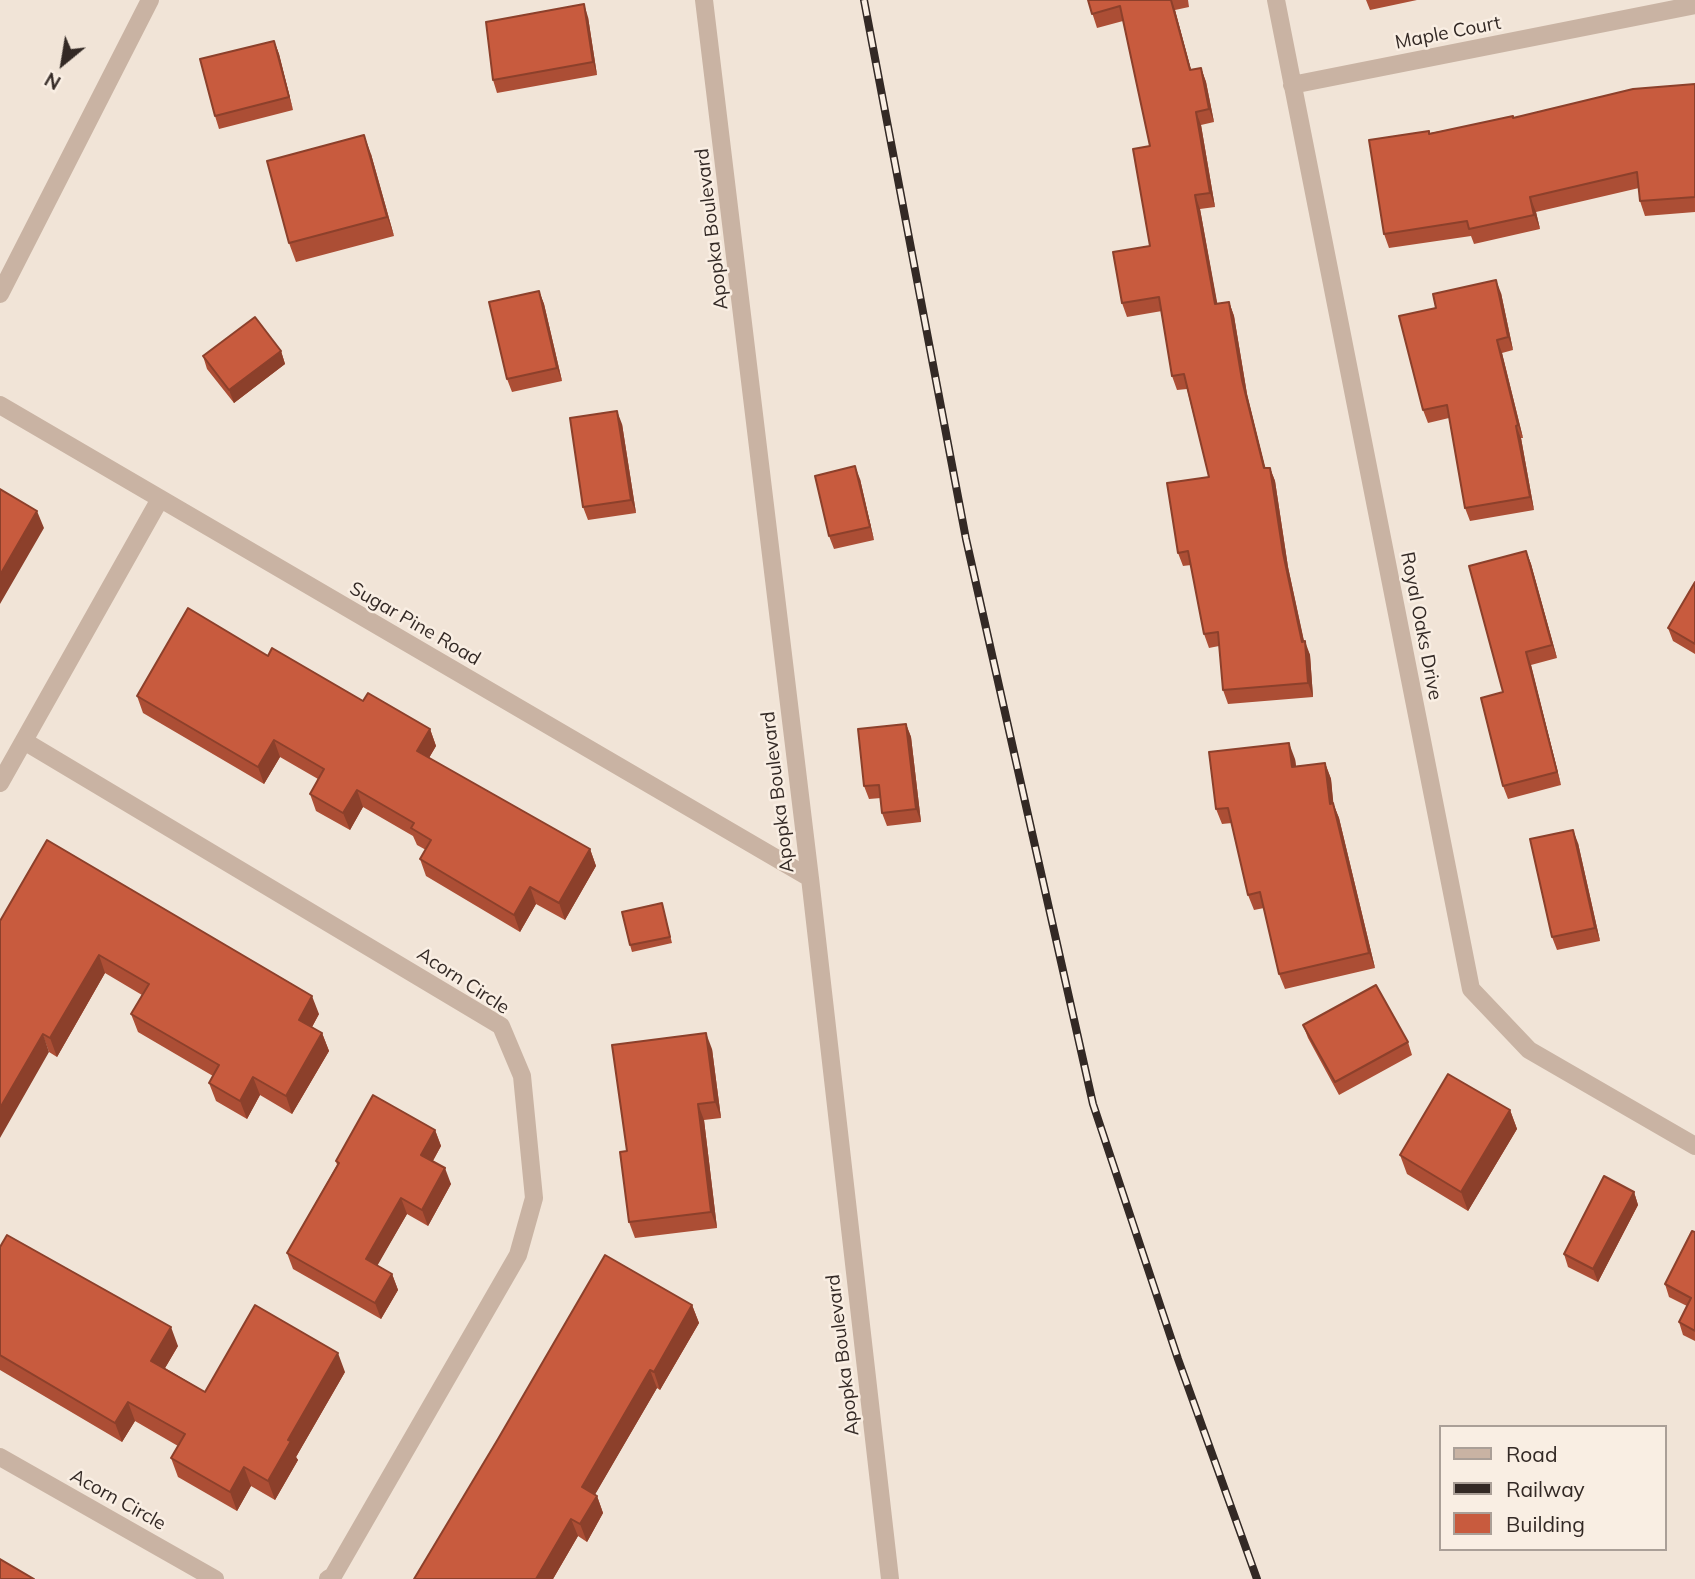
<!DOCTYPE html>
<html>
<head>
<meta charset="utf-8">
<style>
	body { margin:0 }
	#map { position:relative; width:1695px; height:1579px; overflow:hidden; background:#f1e4d7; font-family:Mulish,sans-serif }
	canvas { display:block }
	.legend { position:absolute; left:1439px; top:1425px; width:228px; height:126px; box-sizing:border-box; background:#f9eee3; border:2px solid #aa9f97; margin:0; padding:9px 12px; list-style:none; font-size:21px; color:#332925 }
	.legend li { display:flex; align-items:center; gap:14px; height:35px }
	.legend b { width:35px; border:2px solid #aa9f97 }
	.north { position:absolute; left:28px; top:28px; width:70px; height:70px; -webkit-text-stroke:5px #f9eee3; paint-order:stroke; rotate:210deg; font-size:19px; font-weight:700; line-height:28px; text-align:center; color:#332925 }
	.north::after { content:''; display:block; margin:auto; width:24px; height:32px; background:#332925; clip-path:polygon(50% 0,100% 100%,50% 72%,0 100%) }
</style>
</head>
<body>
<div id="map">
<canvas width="1695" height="1579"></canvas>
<ul class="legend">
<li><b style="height:9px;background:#c9b3a3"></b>Road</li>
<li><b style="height:9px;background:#332925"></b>Railway</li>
<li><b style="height:19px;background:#c85b3e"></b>Building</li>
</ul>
<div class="north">N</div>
</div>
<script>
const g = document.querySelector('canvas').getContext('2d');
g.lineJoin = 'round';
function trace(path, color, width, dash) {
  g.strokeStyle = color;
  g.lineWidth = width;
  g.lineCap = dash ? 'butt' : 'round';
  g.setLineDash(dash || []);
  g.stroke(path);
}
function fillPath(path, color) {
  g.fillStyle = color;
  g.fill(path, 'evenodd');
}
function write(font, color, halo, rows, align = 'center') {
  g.font = font + ' Mulish,sans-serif';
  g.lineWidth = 5;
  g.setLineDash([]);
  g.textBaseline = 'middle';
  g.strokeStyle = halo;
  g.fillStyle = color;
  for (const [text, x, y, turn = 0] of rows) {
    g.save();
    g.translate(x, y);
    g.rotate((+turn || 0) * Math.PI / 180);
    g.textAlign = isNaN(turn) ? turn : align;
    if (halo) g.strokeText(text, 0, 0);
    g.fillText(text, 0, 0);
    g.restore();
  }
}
const minor = new Path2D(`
	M704 0 810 878 890 1579
	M1276 0 1471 989 1529 1050 1695 1146
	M1292 85 1695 5
	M0 294 150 0
	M0 405 810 878
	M24 741 501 1026 522 1076 534 1198 518 1255 333 1576 328 1579
	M0 783 160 499
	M0 1457 215 1579`);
const rail = new Path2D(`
	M864 0 966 539 1093 1104 1178 1359 1257 1579`);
const wall = new Path2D(`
	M1088 0H1188L1189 7 1175 10 1191 70 1201 68 1206 82 1214 122 1201 125 1215 207 1200 209 1217 304 1229 302 1234 316 1247 394 1265 468H1270L1275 481 1288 567 1304 642 1310 655 1313 697 1228 704 1223 690 1219 646 1209 648 1204 634 1191 565 1183 566 1178 553 1209 477 1187 389 1177 390 1172 376 1162 311 1127 317 1122 303 1150 246V146L1123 21 1097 28Z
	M1366 0H1417L1370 10Z
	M588 17 597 75 497 93 493 80Z
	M274 41 279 54 293 110 219 129 215 116Z
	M1695 84V212L1645 216 1640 201 1639 188 1536 212 1540 229 1474 244 1471 236 1389 248 1384 234 1430 133Z
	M371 154 394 236 296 262 289 243Z
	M539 291 544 304 562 381 512 392 507 379Z
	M1501 293 1513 350 1502 353 1523 438H1521L1534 510 1470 521 1465 508 1449 418 1428 423 1423 410Z
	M281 351 285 364 234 403 207 369 203 356Z
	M622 424 636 513 588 520 583 507Z
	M860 479 874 540 834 549 829 536Z
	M1526 551 1531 564 1557 658 1531 665 1561 785 1508 799 1503 786V692Z
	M1695 582V654L1673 641 1668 628Z
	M268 656 363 701 430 729 436 746 429 758 590 849 596 866 565 920 536 904 520 932 426 876 420 859 426 850 417 845 413 836 363 807 350 830 316 811 310 794 318 779 280 757 264 784 143 713 137 696Z
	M906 724 911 737 921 822 887 826 882 813 881 798 869 799 864 786Z
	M1295 759 1296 766 1325 763 1331 779 1333 803 1339 818 1375 968 1285 989 1279 974 1264 908 1254 910 1248 895 1232 823 1222 824 1216 809Z
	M1578 843 1600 941 1557 950 1552 937Z
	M662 903 672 943 632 952 630 945Z
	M0 921 319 1014 312 1027 322 1033 329 1051 292 1114 260 1095 247 1119 216 1101 209 1083 213 1076 138 1032 131 1014 142 995 105 973 57 1057 49 1052Z
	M1303 1025 1408 1042 1412 1055 1339 1095 1308 1038Z
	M712 1049 721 1118 704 1120 717 1228 635 1238 629 1222 627 1151Z
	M1510 1110 1517 1129 1468 1211 1407 1174 1400 1155Z
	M435 1130 441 1146 433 1161 451 1184 428 1226 407 1214 377 1265 392 1274 398 1290 381 1319 293 1269 287 1253 337 1165 336 1161Z
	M1634 1192 1638 1205 1598 1282 1568 1267 1564 1254Z
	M1695 1232V1341L1683 1335 1679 1322 1687 1306 1669 1297 1665 1284Z
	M0 1247 178 1346 165 1368 205 1392 345 1372 296 1457 298 1460 275 1500 251 1486 237 1511 178 1477 171 1458 178 1446 135 1421 122 1442 0 1370Z
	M692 1305 699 1323 660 1390 657 1388 595 1494 597 1496 603 1513 587 1542 578 1536 553 1579H414Z`);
const shadedWall = new Path2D(`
	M1171 0 1175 10 1195 84 1190 70Z
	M584 4 588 17 597 75 593 62Z
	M274 41 279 54 293 110 289 97Z
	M1201 68 1206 82 1214 122 1209 109Z
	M1196 112 1201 125 1215 207 1210 193Z
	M364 135 371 154 394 236 387 217Z
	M1195 195 1200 209 1220 318 1215 304Z
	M1530 197 1536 212 1540 229 1534 215Z
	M1496 280 1501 293 1513 350 1508 337Z
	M539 291 544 304 562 381 557 368Z
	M1229 302 1234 316 1247 394 1269 482 1264 468 1242 380Z
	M1497 340 1502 353 1523 438 1518 425Z
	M281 351 285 364 234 403 229 390Z
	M617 411 622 424 636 513 631 500Z
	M1516 426 1521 438 1534 510 1530 497Z
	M855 466 860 479 874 540 870 527Z
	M1270 468 1275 481 1288 567 1306 650 1305 641 1310 655 1313 697 1308 683 1302 642 1283 553Z
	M37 511 44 528 0 604V575Z
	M1526 551 1531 564 1557 658 1552 645Z
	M1526 652 1531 665 1561 785 1557 772Z
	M906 724 911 737 921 822 916 809Z
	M430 729 436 746 423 768 417 751Z
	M274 740 280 757 264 784 258 767Z
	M1289 743 1295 759 1298 782 1292 767Z
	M1325 763 1331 779 1335 819 1330 804Z
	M357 790 363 807 350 830 343 813Z
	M1333 803 1339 818 1375 968 1369 953Z
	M1573 830 1578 843 1600 941 1595 928Z
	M590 849 596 866 565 920 559 903Z
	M530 887 536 904 520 932 514 915Z
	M99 955 105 973 57 1057 50 1038Z
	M312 996 319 1014 306 1038 299 1020Z
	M322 1033 329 1051 292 1114 286 1096Z
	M706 1033 712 1049 721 1118 715 1102Z
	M43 1034 49 1052 0 1138V1108Z
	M253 1077 260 1095 247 1119 240 1101Z
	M698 1104 704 1120 717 1228 711 1212Z
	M1510 1110 1517 1129 1468 1211 1461 1192Z
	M435 1130 441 1146 427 1171 421 1155Z
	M445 1168 451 1184 428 1226 422 1210Z
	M1634 1192 1638 1205 1598 1282 1593 1269Z
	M401 1198 407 1214 372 1275 366 1259Z
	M392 1274 398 1290 381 1319 375 1303Z
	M692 1305 699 1323 660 1390 654 1372Z
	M171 1327 178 1346 158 1380 151 1361Z
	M338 1353 345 1372 296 1457 298 1460 275 1500 268 1481 288 1440Z
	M650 1370 657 1388 589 1505 582 1487Z
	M128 1402 135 1421 122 1442 115 1423Z
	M244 1467 251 1486 237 1511 230 1492Z
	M597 1496 603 1513 587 1542 580 1524Z
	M571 1519 578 1536 553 1579H536Z`);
const building = new Path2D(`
	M1088 0H1171L1190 70 1201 68 1209 109 1196 112 1210 193 1195 195 1215 304 1229 302 1242 380 1264 468H1270L1283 553 1302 642 1305 641 1308 683 1223 690 1218 632 1204 634 1188 551 1178 553 1167 483 1209 477 1184 374 1172 376 1159 297 1122 303 1113 252 1150 246 1133 149 1150 146 1120 6 1092 14Z
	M584 4 593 62 493 80 486 22Z
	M274 41 289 97 215 116 200 59Z
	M1695 84V197L1640 201 1637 172 1530 197 1534 215 1469 229 1467 221 1384 234 1369 140 1429 131V134L1513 116V118L1633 89Z
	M364 135 387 217 289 243 267 161Z
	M1496 280 1508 337 1497 340 1518 425 1516 426 1530 497 1465 508 1447 405 1423 410 1399 316 1436 308 1433 294Z
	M539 291 557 368 507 379 489 302Z
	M255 317 281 351 229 390 203 356Z
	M617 411 631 500 583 507 570 418Z
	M855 466 870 527 829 536 815 476Z
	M0 489 37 511 0 575Z
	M1526 551 1552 645 1526 652 1557 772 1503 786 1481 698 1503 692 1469 566Z
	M1695 582V644L1668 628Z
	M188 608 268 656 272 648 363 701 368 693 430 729 417 751 590 849 559 903 530 887 514 915 420 859 431 840 411 828 414 823 357 790 343 813 310 794 324 769 274 740 258 767 137 696Z
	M906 724 916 809 882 813 879 785 864 786 858 729Z
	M1289 743 1292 767 1325 763 1330 804 1333 803 1369 953 1279 974 1260 892 1248 895 1228 808 1216 809 1209 752Z
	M1573 830 1595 928 1552 937 1530 839Z
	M47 840 312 996 299 1020 322 1033 286 1096 253 1077 240 1101 209 1083 219 1065 131 1014 149 984 99 955 50 1038 43 1034 0 1108V921Z
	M662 903 670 937 630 945 622 912Z
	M1376 985 1408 1042 1335 1082 1303 1025Z
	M706 1033 715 1102 698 1104 711 1212 629 1222 620 1152 627 1151 612 1045Z
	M1448 1074 1510 1110 1461 1192 1400 1155Z
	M373 1095 435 1130 421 1155 445 1168 422 1210 401 1198 366 1259 392 1274 375 1303 287 1253 339 1163 336 1161Z
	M1604 1176 1634 1192 1593 1269 1564 1254Z
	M1692 1231 1695 1232V1331L1679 1322 1691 1298 1665 1284Z
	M7 1235 171 1327 151 1361 205 1392 255 1305 338 1353 288 1440 291 1441 268 1481 244 1467 230 1492 171 1458 185 1434 128 1402 115 1423 0 1355V1247Z
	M605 1255 692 1305 654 1372 650 1370 582 1487 597 1496 580 1524 571 1519 536 1579H414L498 1439Z
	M0 1559 34 1579H0Z`);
const streetNames = [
	["Maple Court",1448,33,-11],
	["Apopka Boulevard",712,229,-97],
	["Sugar Pine Road",415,624,30],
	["Royal Oaks Drive",1421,626,79],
	["Apopka Boulevard",778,792,-97],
	["Acorn Circle",463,981,33],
	["Apopka Boulevard",843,1355,-97],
	["Acorn Circle",118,1500,29]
];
trace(minor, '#c9b3a3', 18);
trace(rail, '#332925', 8);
trace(rail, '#f9eee3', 5, [16]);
fillPath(wall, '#ac4e35');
fillPath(shadedWall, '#8c402b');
fillPath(building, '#c85b3e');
trace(building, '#8c402b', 2);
write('19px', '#332925', '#f9eee3', streetNames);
</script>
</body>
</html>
